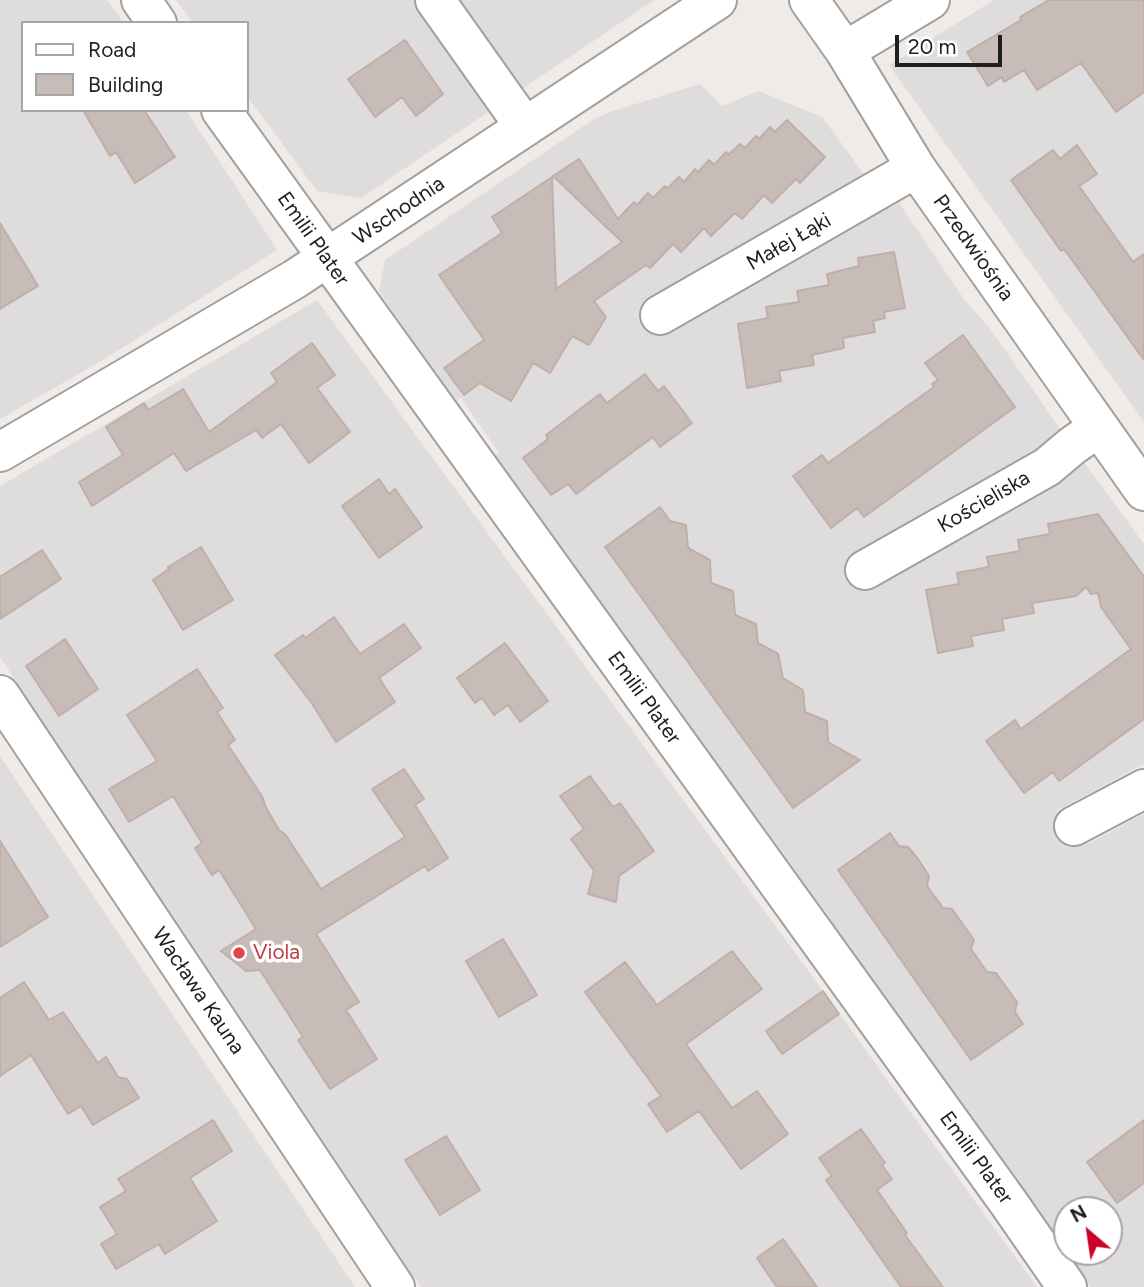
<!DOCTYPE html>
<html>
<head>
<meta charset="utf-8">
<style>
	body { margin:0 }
	#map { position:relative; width:1144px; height:1287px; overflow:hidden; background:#f0ebe6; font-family:Figtree,sans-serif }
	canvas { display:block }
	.legend { position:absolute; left:21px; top:21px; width:228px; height:91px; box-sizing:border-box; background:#fff; border:2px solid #a5a5a5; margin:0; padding:9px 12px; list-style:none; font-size:21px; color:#1f1f1f }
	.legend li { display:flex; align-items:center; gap:14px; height:35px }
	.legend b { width:35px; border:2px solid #a5a5a5 }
	.north { position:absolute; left:1053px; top:1196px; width:70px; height:70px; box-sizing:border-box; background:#fff; border:2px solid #a5a5a5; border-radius:50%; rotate:331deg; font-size:19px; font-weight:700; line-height:28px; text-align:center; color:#1f1f1f }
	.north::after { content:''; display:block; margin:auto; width:24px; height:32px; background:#cf0026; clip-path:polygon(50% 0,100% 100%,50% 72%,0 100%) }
	.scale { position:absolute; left:895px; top:35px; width:107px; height:32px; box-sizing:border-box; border:4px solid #1f1f1f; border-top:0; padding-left:9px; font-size:21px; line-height:24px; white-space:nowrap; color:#1f1f1f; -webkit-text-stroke:5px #fff; paint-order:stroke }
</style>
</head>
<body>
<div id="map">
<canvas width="1144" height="1287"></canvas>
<ul class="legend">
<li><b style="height:9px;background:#fff"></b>Road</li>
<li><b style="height:19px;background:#c8bcb9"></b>Building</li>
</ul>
<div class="north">N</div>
<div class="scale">20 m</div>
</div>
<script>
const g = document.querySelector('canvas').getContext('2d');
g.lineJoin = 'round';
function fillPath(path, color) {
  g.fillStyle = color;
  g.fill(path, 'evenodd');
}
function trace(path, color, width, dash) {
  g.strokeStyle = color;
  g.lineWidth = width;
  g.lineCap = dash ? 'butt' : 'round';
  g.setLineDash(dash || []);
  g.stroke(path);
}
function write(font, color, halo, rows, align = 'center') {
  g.font = font + ' Figtree,sans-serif';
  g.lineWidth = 7;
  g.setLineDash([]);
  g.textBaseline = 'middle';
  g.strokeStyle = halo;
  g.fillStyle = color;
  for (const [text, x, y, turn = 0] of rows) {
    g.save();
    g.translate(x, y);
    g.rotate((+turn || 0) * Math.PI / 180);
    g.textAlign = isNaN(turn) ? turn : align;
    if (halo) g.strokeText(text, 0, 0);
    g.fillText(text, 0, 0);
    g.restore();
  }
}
const residential = new Path2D(`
	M0 0H107L124 23H23V110H186L277 250 103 360 0 419Z
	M176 0H654L361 198 317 191 247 96V23H193Z
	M994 0H1144V422L889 65Z
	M700 84 722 106 759 91 822 117 889 208 899 203 966 302 989 327 1072 446 1144 544V764L1056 811 1088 844 1144 814V1287H1090L775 842 559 552 494 456 499 453 461 398 455 402 379 291 385 260 594 119 613 111ZM1067 1210H1109V1252H1067Z
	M317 300 823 991 1037 1287H421L0 657V486Z
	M0 756 355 1287H0Z`);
const building = new Path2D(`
	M1049 0H1144V92L1116 112 1081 63 1037 90 1024 70 1004 82 1002 77 988 86 967 52 1021 20 1020 17Z
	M405 40 443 94 416 116 402 97 375 117 348 79Z
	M83 110H144L175 157 135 183 116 152 110 156Z
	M787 120 825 157 800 183 796 179 772 203 764 195 742 219 735 213 711 236 704 228 681 252 673 244 650 268 646 265 594 301 606 317 589 345 572 336 550 373 533 363 511 401 480 383 464 395 444 368 484 340 439 275 502 233 492 217 552 177 556 289 622 242 553 176 579 159 618 219 634 202 637 205 648 193 653 198 665 186 668 188 679 177 684 182 695 169 698 172 709 160 714 165 726 152 728 155 740 144 745 148 756 136 759 139 770 127 775 132Z
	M1077 145 1097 174 1079 186 1133 262 1144 254V360L1064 249 1061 251 1011 180 1053 150 1060 159Z
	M0 223 38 286 0 309Z
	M894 252 905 308 884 312 885 318 873 321 875 332 843 338 844 348 812 355 814 365 779 371 781 381 747 388 738 324 768 318 766 307 799 302 797 291 829 285 827 274 859 266 858 258Z
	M963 335 1015 407 864 517 857 508 831 528 793 476 822 455 828 463 934 387 932 384 938 380 925 363Z
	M312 343 335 375 317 388 350 432 309 463 281 424 262 438 256 430 186 471 174 453 92 506 79 482 123 455 106 427 144 403 148 410 183 389 209 432 277 382 271 373Z
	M645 374 658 391 664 386 692 423 660 447 653 437 576 494 568 484 551 495 523 458 548 439 546 435 600 394 607 403Z
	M379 479 389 494 395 489 422 527 379 558 342 506Z
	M660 507 670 521 686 525 688 548 710 560 711 583 733 591 735 615 756 624 758 643 778 654 783 678 803 690 805 712 827 721 828 742 860 760 793 808 605 547Z
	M1098 514 1144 577V719L1059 781 1053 772 1024 793 986 741 1015 720 1021 729 1131 649 1101 607 1098 593 1091 594 1086 587 1076 596 1032 603 1034 613 1002 619 1004 630 971 636 973 646 938 653 926 590 959 584 957 573 989 567 987 557 1020 551 1018 540 1050 534 1048 524Z
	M201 547 233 600 183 630 153 580 169 569 168 567Z
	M42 550 61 579 0 619V577Z
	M334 617 360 654 404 624 421 648 379 678 395 702 336 742 311 702 275 655 303 635 305 638Z
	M65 639 98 689 59 716 26 666Z
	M505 643 548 701 520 722 508 705 494 715 482 698 475 703 457 678Z
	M197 669 223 708 217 712 235 740 228 745 263 798 265 806 279 830 285 834 321 889 405 837 372 789 404 769 424 799 415 805 448 858 428 871 425 866 316 934 359 1002 346 1010 377 1059 330 1089 298 1040 303 1037 260 970 246 971 221 951 256 929 219 870 212 875 195 848 202 843 173 796 129 822 109 789 157 761 127 715Z
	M590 776 613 807 620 803 654 851 619 876 616 902 588 894 594 871 571 839 584 829 560 796Z
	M890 833 899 846 908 847 918 859 929 876 927 886 943 908 952 909 974 940 971 949 987 972 996 973 1017 1002 1015 1012 1023 1024 971 1060 838 870Z
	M0 841 48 917 0 947Z
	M503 939 537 995 499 1017 466 961Z
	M732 951 762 989 686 1044 732 1108 757 1091 788 1134 741 1169 699 1111 667 1132 648 1104 661 1096 585 992 625 962 657 1005Z
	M24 982 49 1020 63 1012 98 1063 106 1057 118 1077 127 1079 139 1098 93 1125 81 1106 68 1114 31 1055 0 1076V998Z
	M823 991 839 1014 782 1054 766 1031Z
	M213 1120 232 1151 190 1178 217 1221 165 1254 159 1244 116 1269 101 1244 117 1234 100 1207 126 1191 118 1179Z
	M1144 1120V1183L1117 1203 1087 1162Z
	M861 1129 885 1163 882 1165 892 1179 877 1190 907 1233 905 1235 943 1287H901L826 1180 832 1176 819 1158Z
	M446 1136 480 1190 440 1215 405 1160Z
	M783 1239 817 1287H777L767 1273 757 1258Z`);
const minor = new Path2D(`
	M141 0 157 23
	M435 0 525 127
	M809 0 845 51 916 168 1144 491
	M845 51 930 0
	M221 110 1008 1202 1067 1287
	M660 315 916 168
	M0 452 295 279 717 0
	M865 570 1047 467 1072 446 1099 427
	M0 695 395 1287
	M1074 826 1144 789`);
const markers = [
	[239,953,7,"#e0444e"]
];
const streetNames = [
	["Wschodnia",399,211,-34],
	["Emilii Plater",313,239,55],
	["Małej Łąki",789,242,-30],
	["Przedwiośnia",973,248,55],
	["Kościeliska",984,502,-30],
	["Emilii Plater",644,698,54],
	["Wacława Kauna",198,991,56],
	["Emilii Plater",976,1158,54]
];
const healthNames = [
	["Viola",253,953]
];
fillPath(residential, '#dedcdd');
fillPath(building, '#c8bcb9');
trace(building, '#c2aea8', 2);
trace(minor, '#a0a0a0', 42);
trace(minor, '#fff', 38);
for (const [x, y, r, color] of markers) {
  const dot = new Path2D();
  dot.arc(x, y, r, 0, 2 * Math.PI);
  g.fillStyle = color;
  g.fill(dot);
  trace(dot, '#fff', 2.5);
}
write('21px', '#1f1f1f', '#fff', streetNames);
write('21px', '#be3a42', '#fff', healthNames, 'left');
</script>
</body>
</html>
